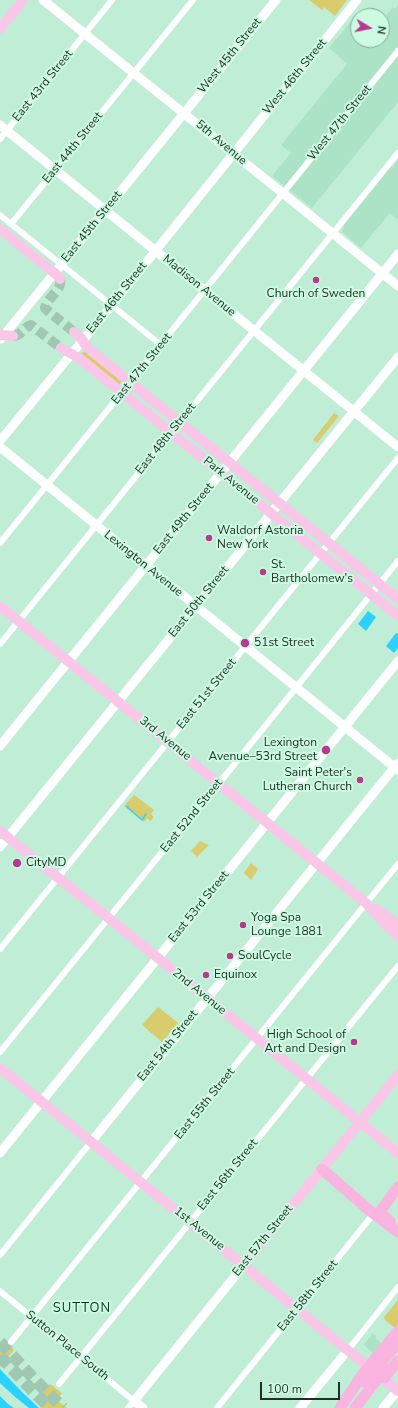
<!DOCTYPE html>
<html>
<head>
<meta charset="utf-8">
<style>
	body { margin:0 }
	#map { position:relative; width:398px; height:1408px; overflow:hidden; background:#bfedd5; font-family:"Nunito Sans",sans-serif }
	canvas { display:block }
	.north { position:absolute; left:350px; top:8px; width:40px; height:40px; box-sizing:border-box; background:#ccfbe2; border:1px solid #86aa97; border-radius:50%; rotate:100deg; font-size:11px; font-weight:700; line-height:16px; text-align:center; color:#1e3027 }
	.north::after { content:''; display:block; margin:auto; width:14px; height:18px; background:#b43b90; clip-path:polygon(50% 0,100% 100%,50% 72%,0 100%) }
	.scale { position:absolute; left:260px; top:1382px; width:80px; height:18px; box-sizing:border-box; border:2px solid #1e3027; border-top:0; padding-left:5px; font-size:12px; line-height:14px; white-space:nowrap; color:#1e3027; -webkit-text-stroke:3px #ccfbe2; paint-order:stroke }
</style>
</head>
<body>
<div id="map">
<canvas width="398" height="1408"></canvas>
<div class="north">N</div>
<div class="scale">100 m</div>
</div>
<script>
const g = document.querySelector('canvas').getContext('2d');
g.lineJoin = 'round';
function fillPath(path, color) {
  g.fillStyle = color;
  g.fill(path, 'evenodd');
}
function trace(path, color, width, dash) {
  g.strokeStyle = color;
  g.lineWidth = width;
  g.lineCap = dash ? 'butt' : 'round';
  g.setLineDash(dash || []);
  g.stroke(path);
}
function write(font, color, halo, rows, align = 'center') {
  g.font = font + ' "Nunito Sans",sans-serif';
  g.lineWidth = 4;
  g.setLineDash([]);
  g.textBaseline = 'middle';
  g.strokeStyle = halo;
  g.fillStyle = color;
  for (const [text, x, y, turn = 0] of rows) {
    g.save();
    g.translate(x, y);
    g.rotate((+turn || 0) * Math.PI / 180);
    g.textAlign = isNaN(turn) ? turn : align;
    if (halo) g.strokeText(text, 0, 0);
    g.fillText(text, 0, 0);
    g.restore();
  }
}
const built = new Path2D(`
	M398 5V102L312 208 272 176 291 153 281 145 347 64 329 48 358 13 361 16H358V40H382V21L393 7 395 9Z
	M398 160V220L390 213 361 248 342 232V229L344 227 342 225 390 166 393 167Z
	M373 1333 376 1336 375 1338 382 1344 374 1354 364 1345Z`);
const green = new Path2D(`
	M309 0H347L335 16 324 7 322 10Z
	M84 351 122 381 119 385 81 354Z
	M334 413 339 416 317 443 313 440Z
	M134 795 154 810 151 814 154 817 150 821 147 818 144 822 124 806Z
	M200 841 209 845 197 857 191 851Z
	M251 863 258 869 251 880 244 873Z
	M158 1007 178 1023 162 1042 142 1025Z
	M398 1300V1325L395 1328 385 1320 384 1317Z
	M3 1339 14 1350 0 1367V1343Z
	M50 1384 62 1393 57 1400 67 1408H43L35 1402Z`);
const water = new Path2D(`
	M368 611 376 617 366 631 358 624Z
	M396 633 398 634V648L394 653 386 646Z
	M0 1369 22 1392 39 1408H0Z`);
const pier = new Path2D(`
	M0 1383 14 1396 29 1408H14L8 1404 0 1396Z`);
const stream = new Path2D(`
	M128 806 127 807 142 820 146 814`);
const primaryTunnel = new Path2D(`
	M60 279C63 290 47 297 45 308L48 311 74 332
	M13 336C22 335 24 327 31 325L61 348`);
const motorwayTunnel = new Path2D(`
	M0 1342 35 1380 63 1408
	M0 1356 26 1384 50 1408`);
const minor = new Path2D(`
	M0 139 112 0
	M0 215 161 345
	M11 224 193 0
	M0 543 398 51
	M0 644 398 153
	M0 949 398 458
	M0 1052 184 825 212 792 398 561
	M0 1255 91 1142
	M0 1291 134 1401 128 1408
	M11 1342 398 864
	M348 1350 398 1287
	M59 1384 398 966
	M217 1408 375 1212`);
const secondary = new Path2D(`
	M43 0 398 286
	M0 125 398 447
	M1 339 276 0
	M0 441 116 300 357 0
	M0 447 398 770
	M0 746 398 254
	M0 847 398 357
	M91 1142 397 764
	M0 1153 398 661
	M143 1408 134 1401 244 1265
	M300 1408 348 1350
	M383 1408 398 1390`);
const primary = new Path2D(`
	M0 29 23 0
	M0 229 57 275 60 279
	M74 332 80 337 88 348 398 599
	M0 335 13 336
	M61 348 79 358 398 616
	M0 606 366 903 384 923 398 936
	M0 831 121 928 398 1153
	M377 909 398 925
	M0 1068 398 1391
	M244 1265 398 1075`);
const trunk = new Path2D(`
	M322 1169 369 1210 398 1232
	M390 1221 381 1213V1210L398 1187
	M384 1378 398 1361
	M365 1382 398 1343
	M340 1408 362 1375 398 1331
	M355 1408 385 1369`);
const markers = [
	[316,280,4,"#b43b90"],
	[209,538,4,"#b43b90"],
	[263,572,4,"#b43b90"],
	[245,643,5,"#b43b90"],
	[326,750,5,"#b43b90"],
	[360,780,4,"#b43b90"],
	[17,863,5,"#b43b90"],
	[243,925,4,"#b43b90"],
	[230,956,4,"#b43b90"],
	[206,975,4,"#b43b90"],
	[354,1042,4,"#b43b90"]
];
const streetNames = [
	["West 45th Street",230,56,-51],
	["West 46th Street",295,77,-51],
	["East 43rd Street",43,86,-51],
	["West 47th Street",340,123,-51],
	["5th Avenue",221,143,40],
	["East 44th Street",73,148,-51],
	["East 45th Street",92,227,-51],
	["Madison Avenue",199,286,39],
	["East 46th Street",117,298,-51],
	["East 47th Street",142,369,-51],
	["East 48th Street",166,439,-51],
	["Park Avenue",231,481,39],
	["East 49th Street",184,519,-51],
	["Lexington Avenue",143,564,39],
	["East 50th Street",199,602,-51],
	["East 51st Street",207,694,-51],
	["3rd Avenue",165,739,39],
	["East 52nd Street",192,816,-51],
	["East 53rd Street",199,907,-51],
	["2nd Avenue",199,992,39],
	["East 54th Street",168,1046,-51],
	["East 55th Street",205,1104,-51],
	["East 56th Street",228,1175,-51],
	["1st Avenue",199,1229,39],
	["East 57th Street",263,1241,-51],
	["East 58th Street",308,1296,-51],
	["Sutton Place South",67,1346,39]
];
const poiNames = [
	["Church of Sweden",316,294,"center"],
	["Waldorf Astoria",217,531],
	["New York",217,545],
	["St.",271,565],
	["Bartholomew's",271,579],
	["51st Street",254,643],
	["Lexington",317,743,"right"],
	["Avenue–53rd Street",317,757,"right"],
	["Saint Peter's",352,773,"right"],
	["Lutheran Church",352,787,"right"],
	["CityMD",26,863],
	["Yoga Spa",251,918],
	["Lounge 1881",251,932],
	["SoulCycle",238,956],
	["Equinox",214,975],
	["High School of",346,1035,"right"],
	["Art and Design",346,1049,"right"]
];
const neighbourhoodNames = [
	["SUTTON",82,1309]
];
fillPath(built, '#ace2c6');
fillPath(green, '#d8cc6c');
fillPath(water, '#2cd2ff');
fillPath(pier, '#bfedd5');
trace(stream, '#2cd2ff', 1.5);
trace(primaryTunnel, '#9fc7b2', 10, [10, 5]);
trace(motorwayTunnel, '#9fc7b2', 12, [12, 6]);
trace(minor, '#fff', 6);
trace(secondary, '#fff', 9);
trace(primary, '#fbc7e8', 10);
trace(trunk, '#fab4e0', 11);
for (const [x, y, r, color] of markers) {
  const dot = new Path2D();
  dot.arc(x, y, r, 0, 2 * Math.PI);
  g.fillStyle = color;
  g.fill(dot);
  trace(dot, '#ccfbe2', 1.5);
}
write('12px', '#1e3027', '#ccfbe2', streetNames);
write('12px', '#1e3027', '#ccfbe2', poiNames, 'left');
g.letterSpacing = '1px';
write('13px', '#073422', '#ccfbe2', neighbourhoodNames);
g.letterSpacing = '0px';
</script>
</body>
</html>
